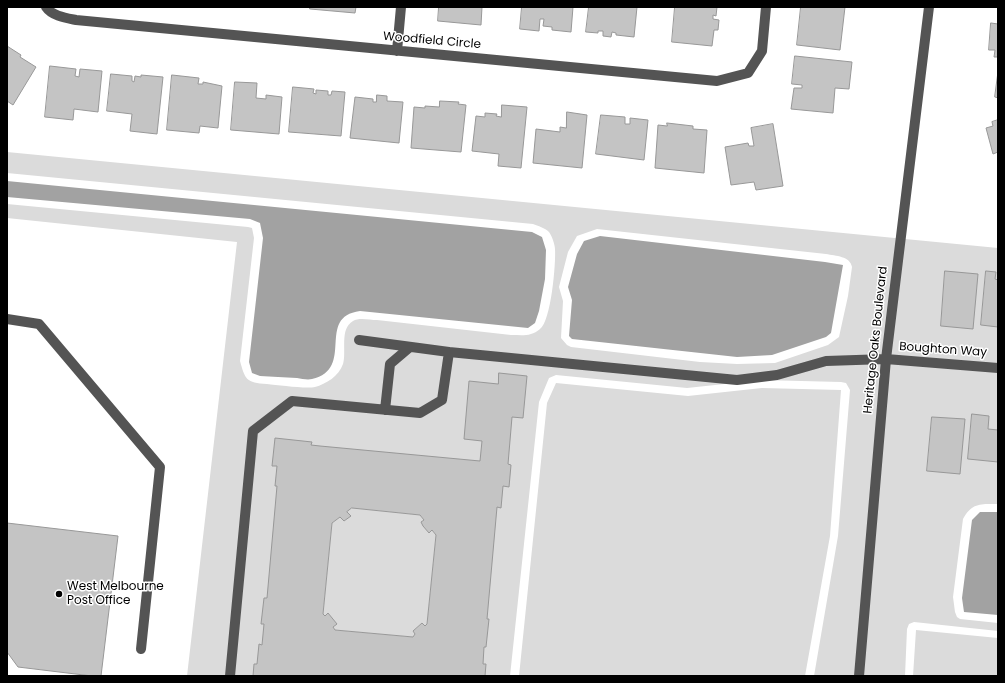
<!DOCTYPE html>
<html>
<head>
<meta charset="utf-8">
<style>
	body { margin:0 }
	#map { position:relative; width:1005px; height:683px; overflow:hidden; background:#fff; font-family:Poppins,sans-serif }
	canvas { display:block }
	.frame { position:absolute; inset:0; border:8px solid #000; pointer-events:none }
</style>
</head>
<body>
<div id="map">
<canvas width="1005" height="683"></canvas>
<div class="frame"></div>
</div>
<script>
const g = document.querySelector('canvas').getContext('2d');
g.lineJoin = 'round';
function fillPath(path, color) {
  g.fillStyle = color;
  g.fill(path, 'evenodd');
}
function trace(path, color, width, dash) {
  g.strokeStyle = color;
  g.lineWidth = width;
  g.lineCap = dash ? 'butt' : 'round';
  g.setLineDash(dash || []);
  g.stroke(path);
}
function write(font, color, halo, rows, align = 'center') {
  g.font = font + ' Poppins,sans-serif';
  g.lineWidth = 3;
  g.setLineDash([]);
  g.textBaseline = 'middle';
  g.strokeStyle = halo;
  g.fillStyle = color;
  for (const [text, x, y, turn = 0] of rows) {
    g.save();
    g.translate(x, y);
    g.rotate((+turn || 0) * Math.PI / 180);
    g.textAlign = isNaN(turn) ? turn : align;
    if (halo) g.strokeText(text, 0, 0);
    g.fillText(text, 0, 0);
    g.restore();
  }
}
const green = new Path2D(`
	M7 152 998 248V504C982 504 972 502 963 519L953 597 955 612 957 617 960 619 998 623V631L914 622 909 624 907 629 905 676H814L838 536 850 390 846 383 841 382 762 380 687 388 556 375 549 378 539 402 510 676H187L237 242 7 218V204L248 227 252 228 254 238 240 361C245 379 246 383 267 384 278 385 306 389 315 387 326 384 339 376 343 364 347 352 339 329 353 321 359 317 370 320 377 320L511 335C522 335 531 337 540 329 551 321 556 264 555 249 555 245 552 236 549 232 545 228 538 226 533 224L7 173ZM597 229 826 254C836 256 850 256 852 267L848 296 839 337 828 345 775 363 737 364 700 362 571 347 567 345 561 338 563 301 559 287 568 252 577 236ZM350 500 432 513 444 544 429 633 412 645 325 630 315 615 324 520Z
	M556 383 688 396 762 388 841 390 830 536 805 676H519L547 403Z
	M352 508 420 515 424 520 421 522 429 533 432 530 436 535 427 624 425 626 422 623 413 631 415 634 413 637 335 630 333 627 336 624 328 613 325 616 323 614 332 523 340 517 344 521 350 516 347 512Z
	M916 630 998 638V676H913Z`);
const water = new Path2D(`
	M7 181 532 232 542 237 546 250 545 279 539 311 535 323 528 328 360 311C315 317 356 369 312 379 308 380 302 379 297 378 284 377 272 377 260 376L252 373 249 362 263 238 260 223 250 219 7 197Z
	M600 236 825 262 843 265 831 333 826 337 772 355 737 357 572 339 569 336 572 300 568 287 577 254 584 241Z
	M980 512H998V615L964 612 962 598 972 520Z`);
const building = new Path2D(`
	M310 7H356L355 13 310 9Z
	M439 7H482L481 25 438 21Z
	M522 7H573L571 32 552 30V27L543 26 544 19H540L539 31 520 29Z
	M589 7H637L634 37 616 35V33L612 32 611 37 603 36V31H598V33L586 32Z
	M675 7H717L716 16 713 15V19L719 20 718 30H714L712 46 672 42Z
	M801 7H845L840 50 797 45Z
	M991 23 998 24V57H994L995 50H989Z
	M7 46 21 55 20 57 36 67 13 105 7 101Z
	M795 56 852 62 849 89 835 88 833 113 791 109 794 88H802V85L792 84Z
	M50 66 76 69 75 76 79 77 80 69 102 71 98 112 74 109 73 120 45 117Z
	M998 72V98L995 97Z
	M111 74 132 76V81L134 82 135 76 141 77V75L163 77 157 134 130 131 132 114 107 111Z
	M172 75 199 78 198 84H203V82L222 86 218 128 200 126 199 133 167 130Z
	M235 82 257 83 256 98 266 99V95L282 97 279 134 231 130Z
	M293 87 314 89 313 93 316 94V90L328 91V95H331L332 91 345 92 341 136 289 132Z
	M377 95 387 96V101L403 102 399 143 350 138 355 97 373 99V102H376Z
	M440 101 459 102 458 104 466 105 461 152 411 148 414 107 425 108V106L439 107Z
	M502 105 527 107 521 168 498 166 499 154 472 151 476 116 485 117V113L497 114 496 116 501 117Z
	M567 112 587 115 582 168 533 163 536 129 560 132V127L566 128Z
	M601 115 625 117V124H630V118L648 120 644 160 596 154Z
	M998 120V152L993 154 986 128 993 126 992 122Z
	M667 123 693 126V129L707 130 704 173 655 168 658 125 667 126Z
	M773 124 783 186 756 190 754 182 731 185 725 147 748 143 749 146H754L751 128Z
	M945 271 978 274 973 329 941 326Z
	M986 271 996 272 995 279 998 280V327L981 325Z
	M499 373 527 376 523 418 512 417 508 464 511 465 509 487 503 486 501 508 497 507 487 619H489L486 647H484L483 664H486L485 676H253L254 664H257L259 644 262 645 264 624H261L264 598H267L277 486H275L277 466H272L275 438 312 442 311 445 320 446 480 461 482 441 464 439 469 381 498 384ZM352 508 420 515 424 520 421 522 423 526 429 533 432 530 436 535 427 624 425 626 422 623 413 631 415 634 413 637 335 630 333 627 337 624 328 613 325 616 323 614 332 523 340 517 344 521 351 516 347 512Z
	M972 414 989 416 988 429 998 430V462L968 459Z
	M932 417 965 419 960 474 927 471Z
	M7 523 118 536 101 676H92L18 667 7 652Z`);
const minor = new Path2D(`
	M46 7C52 16 66 18 76 20L717 81 748 73 762 51 766 7
	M397 51 401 7
	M7 319 39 324 160 467 141 649
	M359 340 449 352
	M385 410 390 364 410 347
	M230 676 253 431 292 401 420 413 442 400 449 352 737 380 777 375 826 361 886 359 998 368
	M859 676 886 359 929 7`);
const markers = [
	[59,594,4,"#000"]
];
const streetNames = [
	["Woodfield Circle",432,41,5],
	["Heritage Oaks Boulevard",876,340,-84],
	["Boughton Way",943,350,4]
];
const poiNames = [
	["West Melbourne",67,587],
	["Post Office",67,601]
];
fillPath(green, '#dbdbdb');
fillPath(water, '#a2a2a2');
fillPath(building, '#c4c4c4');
trace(building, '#989898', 1);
trace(minor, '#545454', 10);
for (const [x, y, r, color] of markers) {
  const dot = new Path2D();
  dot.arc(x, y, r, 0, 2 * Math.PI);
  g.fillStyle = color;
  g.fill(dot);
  trace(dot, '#fff', 1.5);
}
write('12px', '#000', '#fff', streetNames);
write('12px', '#000', '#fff', poiNames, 'left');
</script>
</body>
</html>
